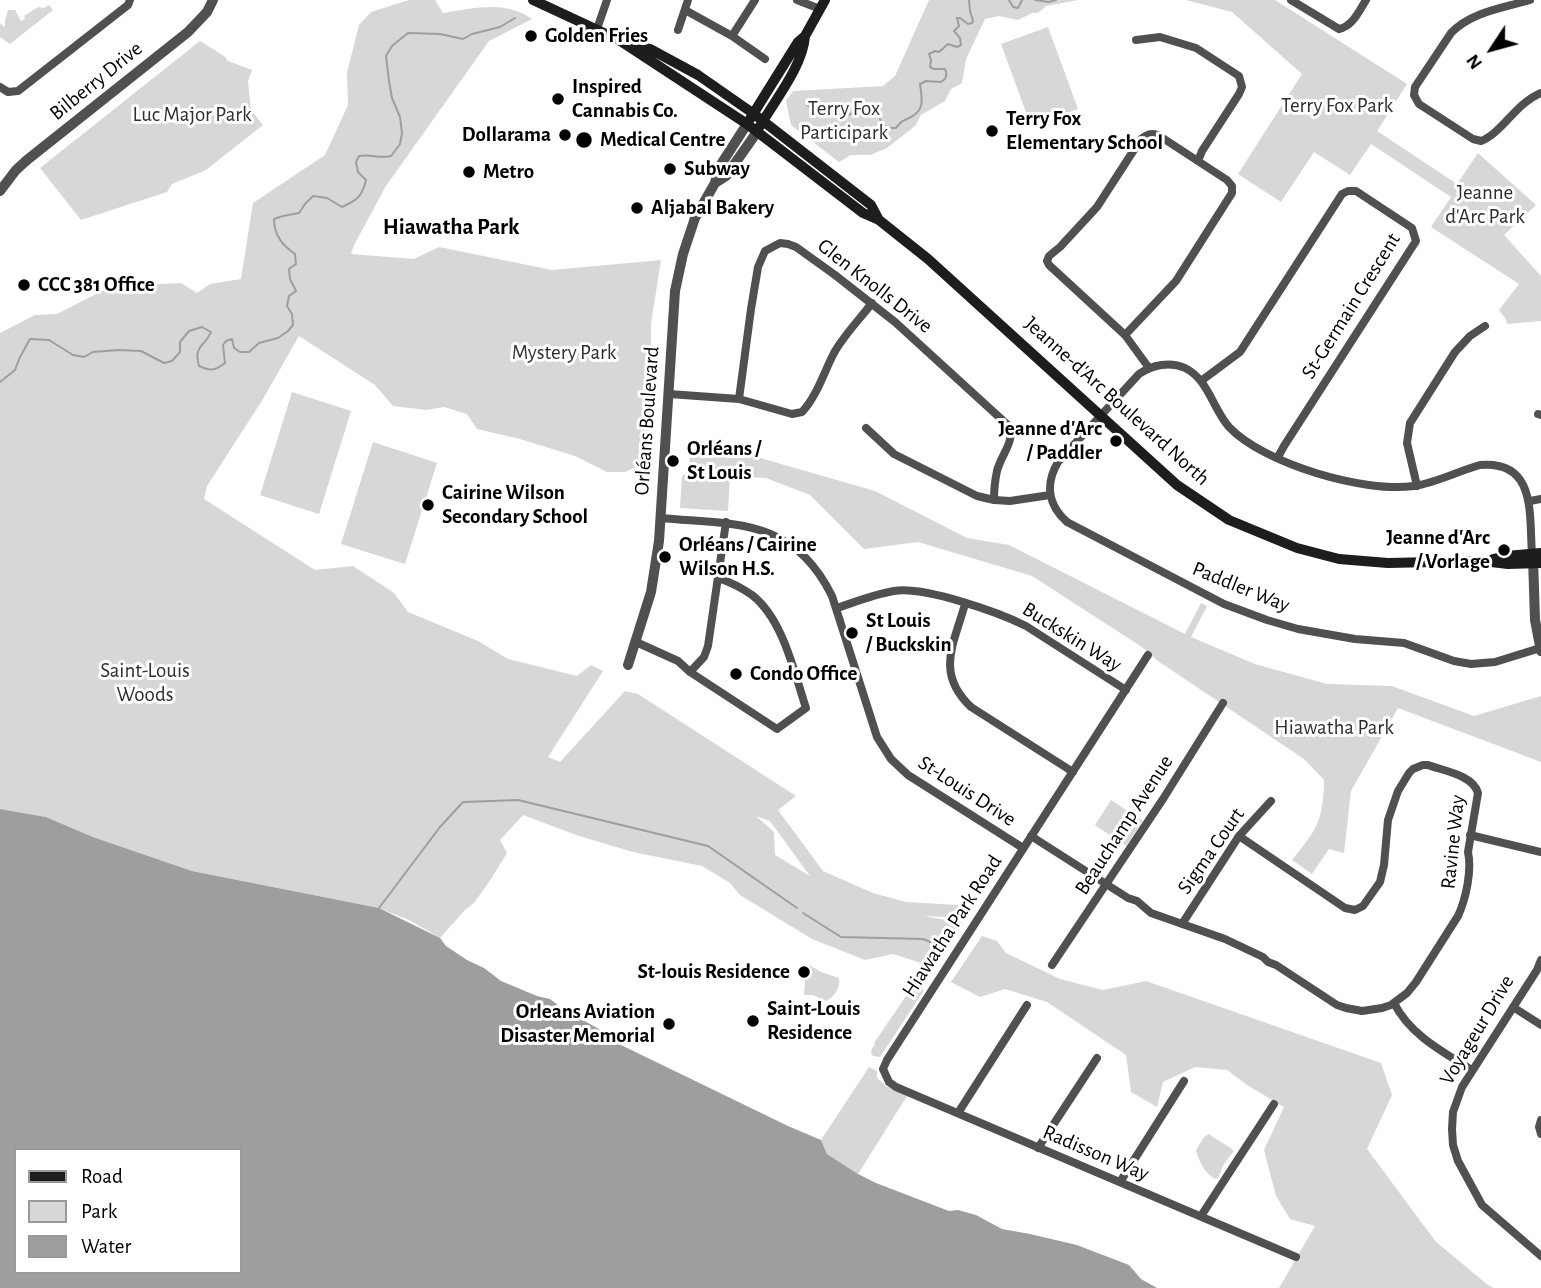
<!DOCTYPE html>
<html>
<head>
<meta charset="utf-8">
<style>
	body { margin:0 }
	#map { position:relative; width:1541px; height:1288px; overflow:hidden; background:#fff; font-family:"Alegreya Sans",sans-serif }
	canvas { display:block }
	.legend { position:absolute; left:14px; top:1148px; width:228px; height:126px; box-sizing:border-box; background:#fff; border:2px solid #999; margin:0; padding:9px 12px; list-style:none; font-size:21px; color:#000 }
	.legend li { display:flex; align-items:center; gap:14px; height:35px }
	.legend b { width:35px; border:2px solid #999 }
	.north { position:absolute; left:1457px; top:14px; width:70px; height:70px; -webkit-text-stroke:5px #fff; paint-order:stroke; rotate:234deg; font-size:19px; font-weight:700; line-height:28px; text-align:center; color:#000 }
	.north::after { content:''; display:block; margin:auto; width:24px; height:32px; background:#000; clip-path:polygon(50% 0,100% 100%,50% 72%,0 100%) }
</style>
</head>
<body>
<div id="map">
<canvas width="1541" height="1288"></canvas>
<ul class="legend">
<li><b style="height:9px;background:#1d1d1d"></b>Road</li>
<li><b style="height:19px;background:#d7d7d7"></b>Park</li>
<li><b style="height:19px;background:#9e9e9e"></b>Water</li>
</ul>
<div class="north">N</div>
</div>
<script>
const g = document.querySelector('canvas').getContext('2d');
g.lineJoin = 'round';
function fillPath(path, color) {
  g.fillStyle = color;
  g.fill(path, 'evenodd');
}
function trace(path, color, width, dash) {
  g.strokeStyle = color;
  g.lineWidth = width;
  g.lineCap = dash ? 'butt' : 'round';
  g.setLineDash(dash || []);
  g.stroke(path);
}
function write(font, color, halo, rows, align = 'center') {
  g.font = font + ' "Alegreya Sans",sans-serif';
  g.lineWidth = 6;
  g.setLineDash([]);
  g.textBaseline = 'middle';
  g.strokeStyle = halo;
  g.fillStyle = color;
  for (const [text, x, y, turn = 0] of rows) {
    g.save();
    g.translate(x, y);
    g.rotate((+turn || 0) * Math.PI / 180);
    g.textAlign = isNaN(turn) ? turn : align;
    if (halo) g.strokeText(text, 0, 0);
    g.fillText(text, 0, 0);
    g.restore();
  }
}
const green = new Path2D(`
	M409 0H435L443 13C474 8 505 0 532 19L489 41 386 186 354 245 351 254 414 259 439 247 552 270 661 260 651 324V353H648L645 464H643L625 472H607L575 456 520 439 477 429 467 414 444 407 426 410 393 406 375 385 299 336 263 399 207 486 204 499 315 570 353 566 394 593 408 612 478 641 508 659 577 676 591 665 603 671 548 757 560 762 625 691 638 694 796 796 778 810 823 871 873 893 906 902 974 906 966 918 924 916 963 923 934 967 893 954 865 960 812 939 740 895 730 883 702 866 633 852 579 836 523 815 500 840 507 853 491 879 474 903 465 910 440 938 411 921 379 908 192 871 93 837 46 817 0 809V333L35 315 57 314 100 292 115 286 181 283 197 293 210 284 241 279 253 203 325 155 348 105 347 73 359 25 371 12ZM756 816 770 821 810 876 775 855 774 832Z
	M929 0H1078L1046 6 1038 13H1032L1018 20 999 16 985 19 966 59 962 83 951 89 945 101 921 115 915 126 887 148 870 155H851L839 162 791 125 786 101 793 91 883 86 895 76Z
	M1186 0H1275L1407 84 1377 131 1457 184 1478 153 1536 205 1504 235 1541 276V321L1507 324 1505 318 1499 310 1519 284 1431 227 1451 197 1371 144 1350 175 1314 152 1281 202 1238 174 1302 74 1232 12Z
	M49 5 53 10 10 44 0 37V23L4 27 5 26V20L8 10H15L21 21 25 19 24 16 38 7 44 8Z
	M1048 27 1078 109 1031 126 1001 44Z
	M200 41 224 56 228 61 252 70 248 81 251 110 263 125 206 170 172 184 167 192 81 220 40 168Z
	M292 392 351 411 319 514 260 495Z
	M691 438 875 491 967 538 1009 545 1185 634 1201 603 1207 606 1191 637 1255 664 1327 684 1392 686 1474 716 1541 696V762L1398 708 1351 791 1344 853 1329 849 1312 874 1292 860C1317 829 1323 822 1324 780L1304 759 1158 661 1142 647 1032 576 918 542 864 549 810 495 766 478 730 476 728 511 680 508 682 476 689 471Z
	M373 442 437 463 405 564 341 544Z
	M1111 800 1143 821 1126 846 1095 825Z
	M982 936 997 941 1006 953 1060 979 1103 990 1146 981 1381 1063 1392 1095 1367 1149 1436 1242 1488 1285 1494 1288H1279L1315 1226 1290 1219 1276 1196 1264 1150 1284 1107 1247 1085 1227 1070 1195 1067 1163 1082 1157 1107 1131 1092 1126 1055 1047 1002 1005 989 980 997 951 982Z
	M809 965 821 972 839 978C841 988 834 997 826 1001L813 995H804L806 968Z
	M918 986 923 987V992L880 1057 873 1056C870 1052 871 1048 875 1045L874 1043 910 990 912 991Z
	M869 1067 877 1071V1078L886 1086 907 1096 858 1174 827 1154 821 1140Z
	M1209 1134C1217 1141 1227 1144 1234 1151L1224 1164 1218 1178 1215 1179C1204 1172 1199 1162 1196 1150L1204 1137Z`);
const water = new Path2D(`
	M0 809 46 817 93 837 192 871 379 908 440 938 446 946 467 960 484 968 501 981 537 996 550 999 563 1009 606 1033 619 1044 788 1126 821 1140 827 1154 858 1174 876 1183 949 1211 958 1210 976 1215 1002 1229 1030 1234 1077 1245 1095 1252 1129 1265 1141 1279 1157 1288H0ZM16 1150H240V1272H16Z`);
const stream = new Path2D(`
	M1009 0 1013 7 1018 8 1022 0
	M1035 0 1049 2 1056 0
	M807 105 819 113 829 112 840 115H848L874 105 878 107C879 120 881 129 896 128 901 121 903 121 911 117 925 110 922 98 920 84L926 81 941 82C946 79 948 75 945 69H934L930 67 931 60 929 54 935 51 939 52 948 44 957 47 961 45 960 38 954 31 959 26 957 18H960L968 24 972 23 973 21 970 11 969 0
	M0 382 15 370 20 357 30 339 49 340 73 355 84 357 93 352 118 350 141 351 164 363 172 361 180 352V342L189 331 202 327 211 332C205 347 193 345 199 366 210 371 215 371 225 363L223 345 226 341 232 339 234 348 240 352H249L259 343 278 338 288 331 293 325 292 314 287 306 289 296 296 291 290 279 289 269 296 264 295 254C282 245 274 235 274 219L283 216 299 213 305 204 313 196 327 198 342 207C357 200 362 197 366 180L358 172 356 162 359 156C372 154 379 159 391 156L400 144 402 133 400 117 392 98 389 81 386 56 392 46 408 33 440 34 463 39 472 34 500 27 515 18
	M379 908 440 827 463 802 518 800 708 846 797 908
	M803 913 841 937 923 939 940 946`);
const minor = new Path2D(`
	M797 0 820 9
	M1291 0 1339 29C1353 26 1359 11 1366 0
	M1530 0C1503 8 1471 12 1451 33L1415 87 1414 95 1419 104 1473 139 1481 141C1502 133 1516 103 1541 93
	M685 10 732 36 755 0
	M597 29 607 0
	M678 30 688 0
	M732 36 765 59
	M1136 40 1160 37 1196 48 1239 76 1242 87 1239 94 1202 151 1198 161
	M0 87 8 92 18 91 128 5 130 0
	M1125 335 1176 281 1232 193V186L1227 180 1158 135C1151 133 1147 134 1141 139L1097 207 1060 247 1049 256 1047 261 1049 265 1125 335 1149 368
	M1201 381 1240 352 1342 194 1348 191H1356L1412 228 1416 241 1284 446 1278 457
	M669 394 739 399 792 414 802 412C817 396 824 372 834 353 844 335 860 319 872 303
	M739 399 751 309 758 267 765 251 780 243 788 244 796 247 835 275 895 322 1010 427C1014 443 1001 455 997 471 995 480 994 491 994 500
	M1538 414 1541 415
	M866 428 894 454 977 496 994 500 1010 501 1050 495
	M1417 486 1407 443 1410 423 1455 352 1470 336 1485 326
	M1530 501 1541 499
	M661 518C735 525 793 517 832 596L877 737 891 759 908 775 1023 848
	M1532 554C1529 515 1537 460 1480 465 1458 471 1436 483 1414 486 1364 493 1264 464 1229 427 1213 409 1208 379 1185 368 1170 361 1152 365 1139 374L1058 462C1045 484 1048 505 1067 522L1224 604 1267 620 1298 629 1355 639 1404 643 1454 661 1471 664 1495 662 1540 648
	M965 604C954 644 935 673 971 707L1073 772
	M837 608C855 602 875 594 894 591 924 586 998 612 1026 626L1126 690
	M636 642 678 661 690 672 777 729 806 708C794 672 783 619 752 595 742 588 730 582 718 578
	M1148 655 887 1060 883 1069 889 1082 896 1087 1296 1257
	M690 672 704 657 708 646 726 522
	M1470 835 1541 852
	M1031 836 1128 898 1137 901 1151 913 1225 939 1263 957 1268 962 1276 965 1337 1005 1346 1008 1362 1011 1382 1008 1391 1005 1407 993 1416 982 1458 916C1466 899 1472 870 1468 852L1478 793C1473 775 1444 771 1428 765H1423L1413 769 1409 773 1398 791 1388 820 1384 865 1380 882 1363 906 1355 910 1345 908 1239 836
	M1182 924 1239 836 1271 801
	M1541 960 1537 970 1462 1087 1453 1112 1452 1129 1453 1145 1458 1161 1482 1205 1541 1256
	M1052 965 1163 799 1223 703
	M1394 1003C1410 1035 1443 1052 1472 1070
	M1513 1007 1541 1025
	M958 1113 1027 1005
	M1541 1120 1539 1127 1541 1134
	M1038 1148 1097 1058
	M1120 1182 1184 1081
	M1201 1216 1274 1104`);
const tertiary = new Path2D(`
	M715 183 726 176 757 132
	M0 191 16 170 27 160 188 32 207 12 213 0
	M1533 558 1535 620 1541 651
	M628 665 651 592 659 541 675 291 683 254 695 218 715 183 718 169 747 124`);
const secondary = new Path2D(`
	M533 0 619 40 650 49 698 75 754 114 871 205 879 220
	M619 40 747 124 863 213 879 220 928 259 1177 485 1229 520 1297 548 1339 559 1388 563 1483 561 1508 564 1541 563
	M750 119 798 42 805 36 825 0
	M760 126C775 100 803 66 805 36
	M1493 559 1506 556 1541 553`);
const markers = [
	[531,36,7,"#000"],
	[558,99,7,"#000"],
	[992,131,7,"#000"],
	[565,135,7,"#000"],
	[584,140,9,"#000"],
	[670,169,7,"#000"],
	[469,172,7,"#000"],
	[637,208,7,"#000"],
	[24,285,7,"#000"],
	[1116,441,7,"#000"],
	[673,461,7,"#000"],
	[428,505,7,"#000"],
	[1504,550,7,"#000"],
	[665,557,7,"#000"],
	[852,633,7,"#000"],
	[736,674,7,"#000"],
	[804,972,7,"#000"],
	[753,1021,7,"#000"],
	[669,1024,7,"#000"]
];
const poiNames = [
	["Golden Fries",545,36],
	["Inspired",572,87],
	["Cannabis Co.",572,111],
	["Terry Fox",1006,119],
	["Elementary School",1006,143],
	["Dollarama",551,135,"right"],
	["Medical Centre",600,140],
	["Subway",684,169],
	["Metro",483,172],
	["Aljabal Bakery",651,208],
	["CCC 381 Office",38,285],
	["Jeanne d'Arc",1102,429,"right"],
	["/ Paddler",1102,453,"right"],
	["Orléans /",687,449],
	["St Louis",687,473],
	["Cairine Wilson",442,493],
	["Secondary School",442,517],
	["Jeanne d'Arc",1490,538,"right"],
	["/ Vorlage",1490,562,"right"],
	["Orléans / Cairine",679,545],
	["Wilson H.S.",679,569],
	["St Louis",866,621],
	["/ Buckskin",866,645],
	["Condo Office",750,674],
	["St-louis Residence",790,972,"right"],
	["Saint-Louis",767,1009],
	["Residence",767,1033],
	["Orleans Aviation",655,1012,"right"],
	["Disaster Memorial",655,1036,"right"]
];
const streetNames = [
	["Bilberry Drive",96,81,-39],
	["Glen Knolls Drive",875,286,38],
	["St-Germain Crescent",1351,306,-58],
	["Jeanne-d'Arc Boulevard North",1117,401,42],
	["Orléans Boulevard",647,421,-86],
	["Paddler Way",1241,587,22],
	["Buckskin Way",1072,637,32],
	["St-Louis Drive",967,791,33],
	["Beauchamp Avenue",1124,825,-57],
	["Ravine Way",1453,842,-84],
	["Sigma Court",1211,851,-55],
	["Hiawatha Park Road",952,926,-57],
	["Voyageur Drive",1477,1030,-59],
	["Radisson Way",1096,1153,23]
];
const parkNames = [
	["Terry Fox Park",1337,106],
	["Terry Fox",844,109],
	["Participark",844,133],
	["Luc Major Park",192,115],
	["Jeanne",1485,193],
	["d'Arc Park",1485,217],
	["Mystery Park",564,353],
	["Saint-Louis",145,671],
	["Woods",145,695],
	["Hiawatha Park",1334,728]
];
const neighbourhoodNames = [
	["Hiawatha Park",451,227]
];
fillPath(green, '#d7d7d7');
fillPath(water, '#9e9e9e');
trace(stream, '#9e9e9e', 2);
trace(minor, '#505050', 8);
trace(tertiary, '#505050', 10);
trace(secondary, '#1d1d1d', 10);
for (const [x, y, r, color] of markers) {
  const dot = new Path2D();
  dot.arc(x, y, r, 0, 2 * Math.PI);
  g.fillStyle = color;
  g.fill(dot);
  trace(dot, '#fff', 2.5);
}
write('bold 21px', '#000', '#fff', poiNames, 'left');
write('21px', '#000', '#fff', streetNames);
write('21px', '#2e2e2e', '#fff', parkNames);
write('bold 23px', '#000', '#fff', neighbourhoodNames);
</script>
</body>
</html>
